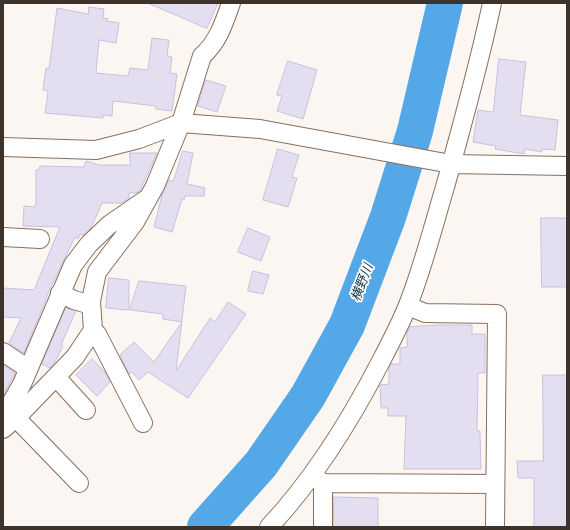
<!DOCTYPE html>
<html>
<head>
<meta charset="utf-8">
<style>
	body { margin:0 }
	#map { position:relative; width:570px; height:530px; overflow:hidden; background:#fcf6f2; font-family:Jost,sans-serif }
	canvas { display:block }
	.frame { position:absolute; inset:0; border:4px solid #3e332b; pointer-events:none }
</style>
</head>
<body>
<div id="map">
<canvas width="570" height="530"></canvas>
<div class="frame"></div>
</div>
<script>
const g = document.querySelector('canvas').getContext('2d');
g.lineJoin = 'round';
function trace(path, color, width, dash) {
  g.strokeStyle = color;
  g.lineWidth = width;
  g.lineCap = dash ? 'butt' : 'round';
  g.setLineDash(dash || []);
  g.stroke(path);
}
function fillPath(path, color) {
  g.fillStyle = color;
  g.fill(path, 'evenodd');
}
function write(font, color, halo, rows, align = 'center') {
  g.font = font + ' Jost,"Noto Sans JP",sans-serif';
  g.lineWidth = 3.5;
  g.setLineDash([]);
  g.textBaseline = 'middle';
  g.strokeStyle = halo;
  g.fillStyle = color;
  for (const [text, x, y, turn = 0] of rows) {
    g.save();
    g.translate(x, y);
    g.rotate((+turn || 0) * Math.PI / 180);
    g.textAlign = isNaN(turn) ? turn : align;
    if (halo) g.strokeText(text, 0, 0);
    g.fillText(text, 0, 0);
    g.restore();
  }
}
const river = new Path2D(`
	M205 527 261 464 308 396 347 325 388 217 415 131 445 3`);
const building = new Path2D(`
	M148 3H218L207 28Z
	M89 7 104 9 103 18 108 19 107 21 119 23 116 43 99 40 96 73 128 76 130 68 148 70 152 38 169 40 167 56 172 57 170 73 177 74 172 111 156 109V106L113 101 112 116 103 115V118L45 113 48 91 43 90 46 68 49 69 57 8 88 14Z
	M499 59 526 62 520 115 558 120 555 150 542 149V152L525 149 524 154 495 149 496 146 473 142 478 110 493 112Z
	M288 61 317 70 303 119 277 111 282 96 277 95Z
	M206 80 226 86 217 112 198 106Z
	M278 149 299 155 292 177 297 178 288 207 263 200Z
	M183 151 193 153 187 184 205 188 204 196H185L184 200 182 199 172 232 154 227 162 195 169 180 173 181Z
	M130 153H157L140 191 136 193H129V198L122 203H102L91 228 83 235 80 234 78 239 75 237 50 289 24 353 9 343 21 318 3 317V288L34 290 60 227 23 226 24 206 34 207 36 204V170H39L40 166 84 167 86 161 99 165H130Z
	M541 218H567V287H542Z
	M248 228 270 237 261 261 238 252Z
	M253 271 269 275 263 294 248 291Z
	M109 278 129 280V310L106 308Z
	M139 281 186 286 176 371 210 318 215 322 228 302 246 314 188 398 148 372 139 380 132 372 129 374 120 355 134 342 154 362 182 322 163 319V314L130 310Z
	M66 308 76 311 61 345 63 346 55 362 50 368 42 364Z
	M437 325H472V334H485V373H478L477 431H480L481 469H404L406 416H388V408H381L380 385 389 384V368L391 364H400V348L407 347V333L410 327Z
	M92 359 105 372 110 382 97 396 76 375Z
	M3 365 15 373 3 396Z
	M543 375H567V527H534V478H518L517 461H543Z
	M334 497 378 498V527H334Z`);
const minor = new Path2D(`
	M3 147 96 150 139 139 181 123 260 129 451 164 567 166
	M3 237 40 239
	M60 293 74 300 91 305
	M408 306 425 313 497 314 495 527
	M93 330 97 334 143 423
	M3 352 27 368
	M56 377 86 410
	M3 417 22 384 73 265 89 244 109 225 145 200
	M16 418 79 483
	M3 429 16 418 75 357 93 330 91 301 97 272 135 222 155 186 181 123 202 56C218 42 224 23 231 3
	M312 475 323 483 495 484
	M269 527C314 479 350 421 380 363 390 344 400 325 408 305 423 267 433 227 445 187 462 126 479 65 492 3
	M323 527V483`);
const waterNames = [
	["横野川",363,283,-69]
];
trace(river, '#54a8e8', 36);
fillPath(building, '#e3def0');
trace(building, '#c8c0de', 1);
trace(minor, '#886f5d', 20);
trace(minor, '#fff', 18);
write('italic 13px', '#0b2f49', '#fff', waterNames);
</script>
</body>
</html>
